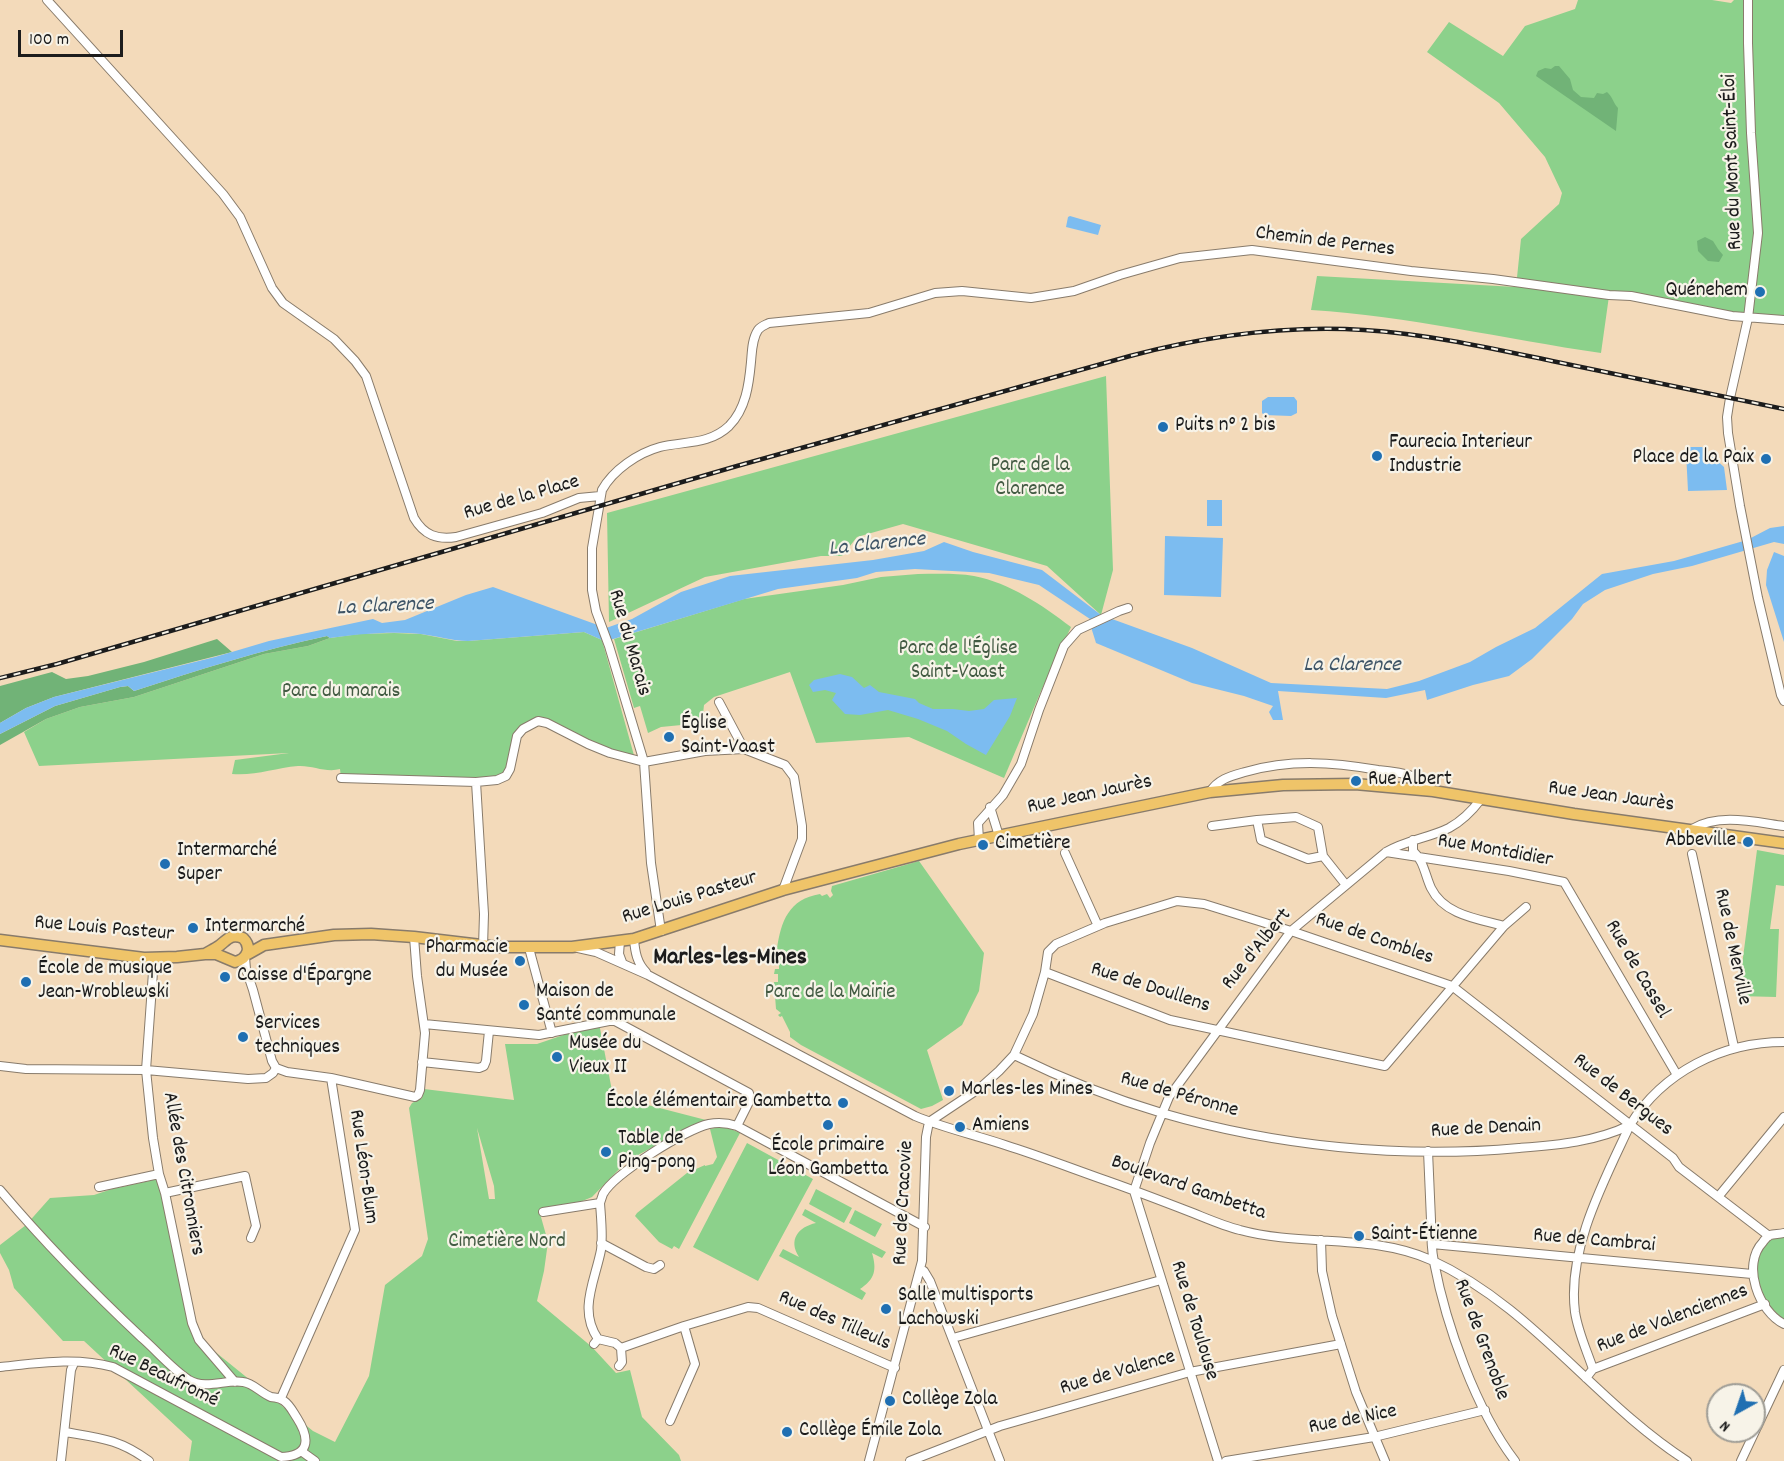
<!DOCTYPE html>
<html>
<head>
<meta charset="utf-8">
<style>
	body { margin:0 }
	#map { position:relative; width:1784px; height:1461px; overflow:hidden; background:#f3daba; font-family:Dekko,sans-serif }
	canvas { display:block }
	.north { position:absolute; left:1706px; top:1383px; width:60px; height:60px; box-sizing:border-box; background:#f7f3e8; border:2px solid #9f9d96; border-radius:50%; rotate:220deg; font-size:16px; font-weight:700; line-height:24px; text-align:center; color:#1c1c1c }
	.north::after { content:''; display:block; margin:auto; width:21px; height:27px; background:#1f6fb2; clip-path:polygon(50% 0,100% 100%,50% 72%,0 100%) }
	.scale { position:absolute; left:18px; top:30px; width:105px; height:27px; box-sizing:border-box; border:3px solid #1c1c1c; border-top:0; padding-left:8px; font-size:18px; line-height:21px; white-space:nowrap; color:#1c1c1c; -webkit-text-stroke:4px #f7f3e8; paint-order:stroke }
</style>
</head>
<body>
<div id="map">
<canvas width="1784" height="1461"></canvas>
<div class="north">N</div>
<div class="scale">100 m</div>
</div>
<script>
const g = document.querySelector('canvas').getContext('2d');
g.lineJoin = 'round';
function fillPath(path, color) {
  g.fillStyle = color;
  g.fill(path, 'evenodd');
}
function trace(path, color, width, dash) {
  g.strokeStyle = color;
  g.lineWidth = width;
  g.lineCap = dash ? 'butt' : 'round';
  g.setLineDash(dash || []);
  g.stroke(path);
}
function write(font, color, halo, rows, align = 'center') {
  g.font = font + ' Dekko,sans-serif';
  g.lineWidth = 4.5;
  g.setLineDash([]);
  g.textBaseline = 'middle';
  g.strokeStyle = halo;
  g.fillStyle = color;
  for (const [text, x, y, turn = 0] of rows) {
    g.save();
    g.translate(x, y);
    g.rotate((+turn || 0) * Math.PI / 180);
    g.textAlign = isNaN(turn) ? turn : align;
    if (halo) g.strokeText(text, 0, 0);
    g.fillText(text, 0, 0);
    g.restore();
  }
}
const green = new Path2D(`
	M1578 0H1712L1731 3 1734 0H1784V320L1609 296 1601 353C1504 339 1408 316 1311 310L1317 276 1516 287 1521 239 1559 204 1562 193 1545 157 1499 103 1427 52 1449 22 1503 56 1525 26 1575 9Z
	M1106 376 1113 570 1101 615 1047 566 903 524 857 537 842 556H821L705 577 609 622 607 513Z
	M918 574C936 574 956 573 974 576 1010 583 1042 605 1071 627L1041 691 1004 778 909 737 816 743 790 672 714 697 704 705 702 723 661 727 648 733 640 706 634 708 614 639 744 599 843 585 881 577Z
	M584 632 602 640 635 759 547 723 523 729 510 769 497 780 341 778 340 769C326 773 312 765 298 766 275 768 255 776 232 774L235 760 289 753 39 766 24 732 46 719 80 707 134 697 264 654 308 646 330 638 359 634 394 633 421 634 457 641H468Z
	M1757 850 1784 855V886L1776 885 1770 929H1779L1776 997 1738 996Z
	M919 861 984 953 979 991 962 1025 927 1050 943 1100 932 1106 921 1109 801 1045 790 1037V1032L782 1016 780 1017 778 1015 781 1013 776 1009 774 982H778V974H774L775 969H779V962H775L776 958H780V950L777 949C781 921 789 899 820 894L822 896 827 894 830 898 833 895 831 891 832 886Z
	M599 1023 613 1096 706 1120 686 1129 627 1161 592 1197 573 1205 539 1210 548 1242 544 1271 537 1301 592 1347 616 1373 630 1370 642 1417 679 1455 681 1461H189L192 1441 84 1341H63L14 1288 9 1270 0 1253V1245L26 1225 50 1198 94 1195 112 1189 149 1181 162 1173 196 1330 203 1342 313 1431 335 1442 369 1376 385 1285 422 1256 428 1239 409 1108 412 1103 422 1098 424 1089 514 1100 505 1044H537ZM477 1128 494 1186 495 1199H489Z
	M720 1127 731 1129 740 1133 679 1249 674 1246 672 1249 659 1242 635 1216 637 1213 687 1173 705 1165V1166L713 1164 717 1157 710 1129Z
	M747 1143 813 1179 758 1281 693 1247Z
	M816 1189 852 1208 844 1223 809 1204Z
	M805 1209 886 1252 882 1258 872 1253C877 1270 875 1279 860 1289L866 1293 862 1300 779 1256 783 1249 799 1257C788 1240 798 1227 816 1223L802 1215Z
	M855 1210 882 1224 875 1237 849 1223Z
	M1784 1236V1320C1765 1303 1751 1285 1758 1258 1762 1241 1767 1238 1784 1236Z`);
const forest = new Path2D(`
	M1555 66H1559L1570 79 1573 90 1581 97 1594 98 1597 93 1603 94 1607 92C1613 97 1613 103 1618 108L1616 131 1536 76 1538 71 1545 68 1551 69Z
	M1705 237 1713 241 1718 249 1723 255 1719 262 1708 261 1698 251 1697 241Z
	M327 636 330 638 308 646 264 654 134 697 80 707 46 719 0 745V734L55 706 120 687 128 686 134 691C198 670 261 650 327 636Z
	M217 639 232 652 54 697 26 708 0 723V686L52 672 66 679 88 676 144 662Z`);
const water = new Path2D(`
	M1070 216 1101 225 1098 235 1066 227 1068 217Z
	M1268 397H1294L1297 401V413L1291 416 1264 415 1262 413V401Z
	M1689 447H1702L1724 467 1727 490 1688 491 1686 452Z
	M1207 500H1222V526H1207Z
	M1784 526V544L1774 542 1692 566 1653 574 1605 590 1583 604 1572 619 1532 659 1509 676 1473 685 1427 700 1425 690 1386 698 1278 691 1283 720H1273L1269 712 1273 706 1244 696 1192 683 1096 643 1091 627 1090 619 1039 585 989 573 915 569 876 572 857 578 778 589 610 640H602L584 632 468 641C452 641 437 636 421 634 391 631 359 634 330 638L327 636C261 650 198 670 134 691L128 686 120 687 55 706 0 734V723L26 708 54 697 215 657 269 641 373 619 382 623 405 620 466 595 493 587 606 628 632 619 681 592 730 576 873 560 924 551 944 542 973 552 1042 570 1101 615 1192 648 1271 683 1387 689 1419 681 1470 662 1496 647 1535 628 1602 574 1674 561 1747 540 1770 528Z
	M1165 536 1223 538 1221 597 1164 595Z
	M1774 552 1784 556V642L1766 585 1767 570Z
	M840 674 852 677 864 688 870 685 879 692 915 699 919 703 933 709H953L969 711 984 709 994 700 1017 698 1010 716 986 755 966 744 947 731 918 719 888 710 860 715 845 714 832 700 836 693 825 690 813 692 809 685 814 680Z`);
const minor = new Path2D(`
	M47 0 223 194 240 217 272 288 283 303 334 339 355 361 366 376 414 518C424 535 437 540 456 537L542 513 579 498 600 496
	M1748 0V43L1751 133 1758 233 1748 318 1730 398 1727 417 1728 433 1740 506 1758 598 1781 695 1784 701
	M719 702 744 749
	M341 778 476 782 497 780 506 776 510 769 517 736 523 729 538 721 547 723 588 744 610 753 644 762 705 751 744 749 785 765 794 777 802 826V839L783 890
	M476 782 484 914 483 947
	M1210 792C1218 779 1231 776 1245 772 1291 759 1332 762 1378 770 1390 771 1404 773 1415 777 1422 780 1428 786 1433 791
	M990 807 999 836
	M1257 820 1296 817 1318 827 1323 856
	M1212 826 1257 820 1261 840 1308 859 1323 856 1346 885
	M1692 829C1719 813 1754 822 1784 826
	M979 840 978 823 1003 795 1021 764 1039 710 1064 646 1078 630 1119 611 1128 608
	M1413 840V851C1424 861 1425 875 1431 888 1444 915 1478 919 1504 926
	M1386 852 1509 871 1564 882 1677 1075
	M1065 853 1098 926
	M1692 854 1734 1047
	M661 931 651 863 644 762 609 646 596 611 592 590V548L602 490C613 470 638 453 660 447 684 441 709 445 729 426 746 409 749 384 751 362 752 351 752 339 758 330 761 326 765 325 769 323L869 313 935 293 962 291 1031 298 1074 291 1120 275 1180 258 1252 250 1411 271 1493 279 1609 295 1631 296 1732 316 1784 320
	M634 939C635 952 637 963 646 972
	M620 941 619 954 622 962
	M529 948 552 1033
	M578 948 596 952 648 975 915 1116C944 1128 975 1135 1005 1145 1037 1155 1068 1167 1099 1178 1131 1189 1162 1201 1193 1213 1208 1219 1224 1226 1240 1230 1302 1247 1371 1233 1431 1260 1532 1306 1595 1402 1687 1461
	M245 957 246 969 253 990 272 1061 276 1068 287 1072 331 1078 355 1230 281 1398
	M154 958 146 1070 153 1138 159 1174 165 1193 192 1323 199 1340 235 1382
	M1045 972 1170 1020 1385 1066 1504 926 1526 907
	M424 1024 539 1035 609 1021H615L749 1093 750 1100 737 1126
	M1014 1055C1061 1078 1111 1098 1162 1113 1276 1146 1400 1159 1519 1148 1556 1145 1596 1142 1630 1125
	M422 1062 479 1068 484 1066 486 1061 489 1031
	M0 1066 26 1069 146 1070 248 1079 266 1078 273 1073 276 1068
	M331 1078 415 1097 418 1095 420 1090 425 1033 417 976 414 937
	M929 1122 980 1088 999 1071 1014 1055 1033 1014 1045 972 1048 952 1056 944 1105 923 1177 901 1204 904 1291 931 1452 986 1673 1158 1679 1167 1769 1236
	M1428 1151C1429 1174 1430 1197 1431 1220 1431 1234 1431 1248 1434 1262 1446 1325 1476 1410 1515 1461
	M99 1187 159 1174
	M0 1190C44 1242 92 1291 142 1338 157 1351 172 1369 189 1380 206 1390 226 1379 243 1382 253 1383 261 1393 271 1397 276 1398 279 1397 284 1401 290 1405 293 1412 297 1418 311 1440 309 1456 281 1457L113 1367C76 1357 38 1363 0 1367
	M1134 1191 1150 1143 1169 1097 1291 931 1386 852C1406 840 1429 838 1449 828 1462 821 1472 811 1481 799
	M1134 1191 1218 1461
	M165 1193 245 1176 256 1226 251 1238
	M1718 1197 1784 1117
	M543 1212 600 1203C601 1200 602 1197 603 1194 614 1174 686 1129 709 1124 718 1122 728 1123 737 1126L925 1227
	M1784 1233C1780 1234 1774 1234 1770 1235 1768 1236 1764 1240 1763 1242 1741 1265 1759 1312 1784 1324
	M1321 1240 1322 1271 1332 1316 1356 1392 1385 1461
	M601 1243 646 1267 654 1269 660 1265
	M1432 1244 1752 1274
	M920 1269 924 1271 930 1281 1000 1461
	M953 1338 1161 1280
	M598 1339C578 1310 595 1281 601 1250 603 1235 601 1218 600 1203
	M594 1344 598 1339 615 1343 621 1348 622 1362 619 1366
	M621 1348 684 1326 748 1307 758 1308 895 1368
	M1593 1369 1765 1304
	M1586 1378 1593 1369C1587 1351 1578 1332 1575 1312 1567 1249 1604 1181 1630 1125 1663 1072 1722 1042 1784 1042
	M670 1421 695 1364 684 1326
	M65 1432C100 1438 119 1439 149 1461
	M301 1451 315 1461
	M61 1461 71 1370 74 1363
	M869 1461 922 1261 926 1137 929 1122
	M910 1461 1000 1426 1190 1372 1341 1344
	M1226 1461 1374 1437 1485 1410
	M1741 1461 1784 1370`);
const major = new Path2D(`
	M0 940 144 958 177 957 205 954H216L235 962C248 959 252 947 243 938 231 933 228 939 219 946 215 949 210 951 205 954
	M248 954 264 945 334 935 371 934 414 937 498 947H572L634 939 783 890 959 844 1210 792 1283 785 1355 784 1433 791 1574 814 1784 843`);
const rail = new Path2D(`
	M0 678 57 664 737 466 1130 356C1206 336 1284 325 1364 330 1428 334 1490 348 1552 361 1630 377 1707 393 1784 409`);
const markers = [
	[1760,292,6,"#1f6fb2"],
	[1163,427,6,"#1f6fb2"],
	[1377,456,6,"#1f6fb2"],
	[1766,459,6,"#1f6fb2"],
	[669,737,6,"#1f6fb2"],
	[1356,781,6,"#1f6fb2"],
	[1748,842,6,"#1f6fb2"],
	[983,845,6,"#1f6fb2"],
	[165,864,6,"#1f6fb2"],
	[193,928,6,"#1f6fb2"],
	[520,961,6,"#1f6fb2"],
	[225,977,6,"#1f6fb2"],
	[26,982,6,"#1f6fb2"],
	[524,1005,6,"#1f6fb2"],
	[243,1037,6,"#1f6fb2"],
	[557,1057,6,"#1f6fb2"],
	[949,1091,6,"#1f6fb2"],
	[843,1103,6,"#1f6fb2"],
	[828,1125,6,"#1f6fb2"],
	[960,1127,6,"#1f6fb2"],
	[606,1152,6,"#1f6fb2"],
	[1359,1236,6,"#1f6fb2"],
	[886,1309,6,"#1f6fb2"],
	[890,1401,6,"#1f6fb2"],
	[787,1432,6,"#1f6fb2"]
];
const streetNames = [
	["Rue du Mont Saint-Éloi",1734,162,-92],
	["Chemin de Pernes",1325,243,7],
	["Rue de la Place",522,499,-16],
	["Rue du Marais",628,643,74],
	["Rue Jean Jaurès",1090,796,-12],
	["Rue Jean Jaurès",1611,798,8],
	["Rue Montdidier",1495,852,10],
	["Rue Louis Pasteur",690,899,-17],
	["Rue Louis Pasteur",104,930,5],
	["Rue de Combles",1374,940,19],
	["Rue de Merville",1731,947,78],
	["Rue d'Albert",1258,950,-51],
	["Rue de Cassel",1636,970,60],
	["Rue de Doullens",1150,989,18],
	["Rue de Péronne",1179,1096,16],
	["Rue de Bergues",1622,1096,38],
	["Rue de Denain",1486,1130,-3],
	["Rue Léon-Blum",362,1167,82],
	["Allée des Citronniers",182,1174,80],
	["Boulevard Gambetta",1188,1189,19],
	["Rue de Cracovie",905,1203,-87],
	["Rue de Cambrai",1594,1242,5],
	["Rue de Valenciennes",1673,1320,-21],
	["Rue de Toulouse",1193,1321,73],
	["Rue des Tilleuls",834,1322,24],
	["Rue de Grenoble",1480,1340,70],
	["Rue de Valence",1118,1374,-16],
	["Rue Beaufromé",163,1377,26],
	["Rue de Nice",1353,1421,-11]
];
const poiNames = [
	["Quénehem",1748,292,"right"],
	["Puits n° 2 bis",1175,427],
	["Faurecia Interieur",1389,444],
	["Industrie",1389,468],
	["Place de la Paix",1754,459,"right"],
	["Église",681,725],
	["Saint-Vaast",681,749],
	["Rue Albert",1368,781],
	["Abbeville",1736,842,"right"],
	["Cimetière",995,845],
	["Intermarché",177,852],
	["Super",177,876],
	["Intermarché",205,928],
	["Pharmacie",508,949,"right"],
	["du Musée",508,973,"right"],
	["École de musique",38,970],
	["Jean-Wroblewski",38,994],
	["Caisse d'Épargne",237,977],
	["Maison de",536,993],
	["Santé communale",536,1017],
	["Services",255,1025],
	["techniques",255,1049],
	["Musée du",569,1045],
	["Vieux II",569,1069],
	["Marles-les Mines",961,1091],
	["École élémentaire Gambetta",831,1103,"right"],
	["Amiens",972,1127],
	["Table de",618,1140],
	["Ping-pong",618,1164],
	["École primaire",828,1147,"center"],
	["Léon Gambetta",828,1171,"center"],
	["Saint-Étienne",1371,1236],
	["Salle multisports",898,1297],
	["Lachowski",898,1321],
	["Collège Zola",902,1401],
	["Collège Émile Zola",799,1432]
];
const parkNames = [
	["Parc de la",1030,467],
	["Clarence",1030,491],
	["Parc de l'Église",958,650],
	["Saint-Vaast",958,674],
	["Parc du marais",341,693],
	["Parc de la Mairie",830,994],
	["Cimetière Nord",507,1243]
];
const waterNames = [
	["La Clarence",877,546,-6],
	["La Clarence",385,608,-3],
	["La Clarence",1352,667]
];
const quarterNames = [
	["Marles-les-Mines",730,960]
];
fillPath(green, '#8cd18b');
fillPath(forest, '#71b377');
fillPath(water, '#7cbcf0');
trace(minor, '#887b6b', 10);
trace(major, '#887b6b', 13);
trace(minor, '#fff', 8);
trace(major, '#efc469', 10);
trace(rail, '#1c1c1c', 4.5);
trace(rail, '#f7f3e8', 2, [7]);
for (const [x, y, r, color] of markers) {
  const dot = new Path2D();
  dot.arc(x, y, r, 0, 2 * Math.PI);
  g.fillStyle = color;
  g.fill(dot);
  trace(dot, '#f7f3e8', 2);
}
write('21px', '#1c1c1c', '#f7f3e8', streetNames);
write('21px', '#1c1c1c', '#f7f3e8', poiNames, 'left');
write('21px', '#435b43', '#f7f3e8', parkNames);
write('italic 22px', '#3e5466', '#f7f3e8', waterNames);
write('bold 24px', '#1c1c1c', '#f7f3e8', quarterNames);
</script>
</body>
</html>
